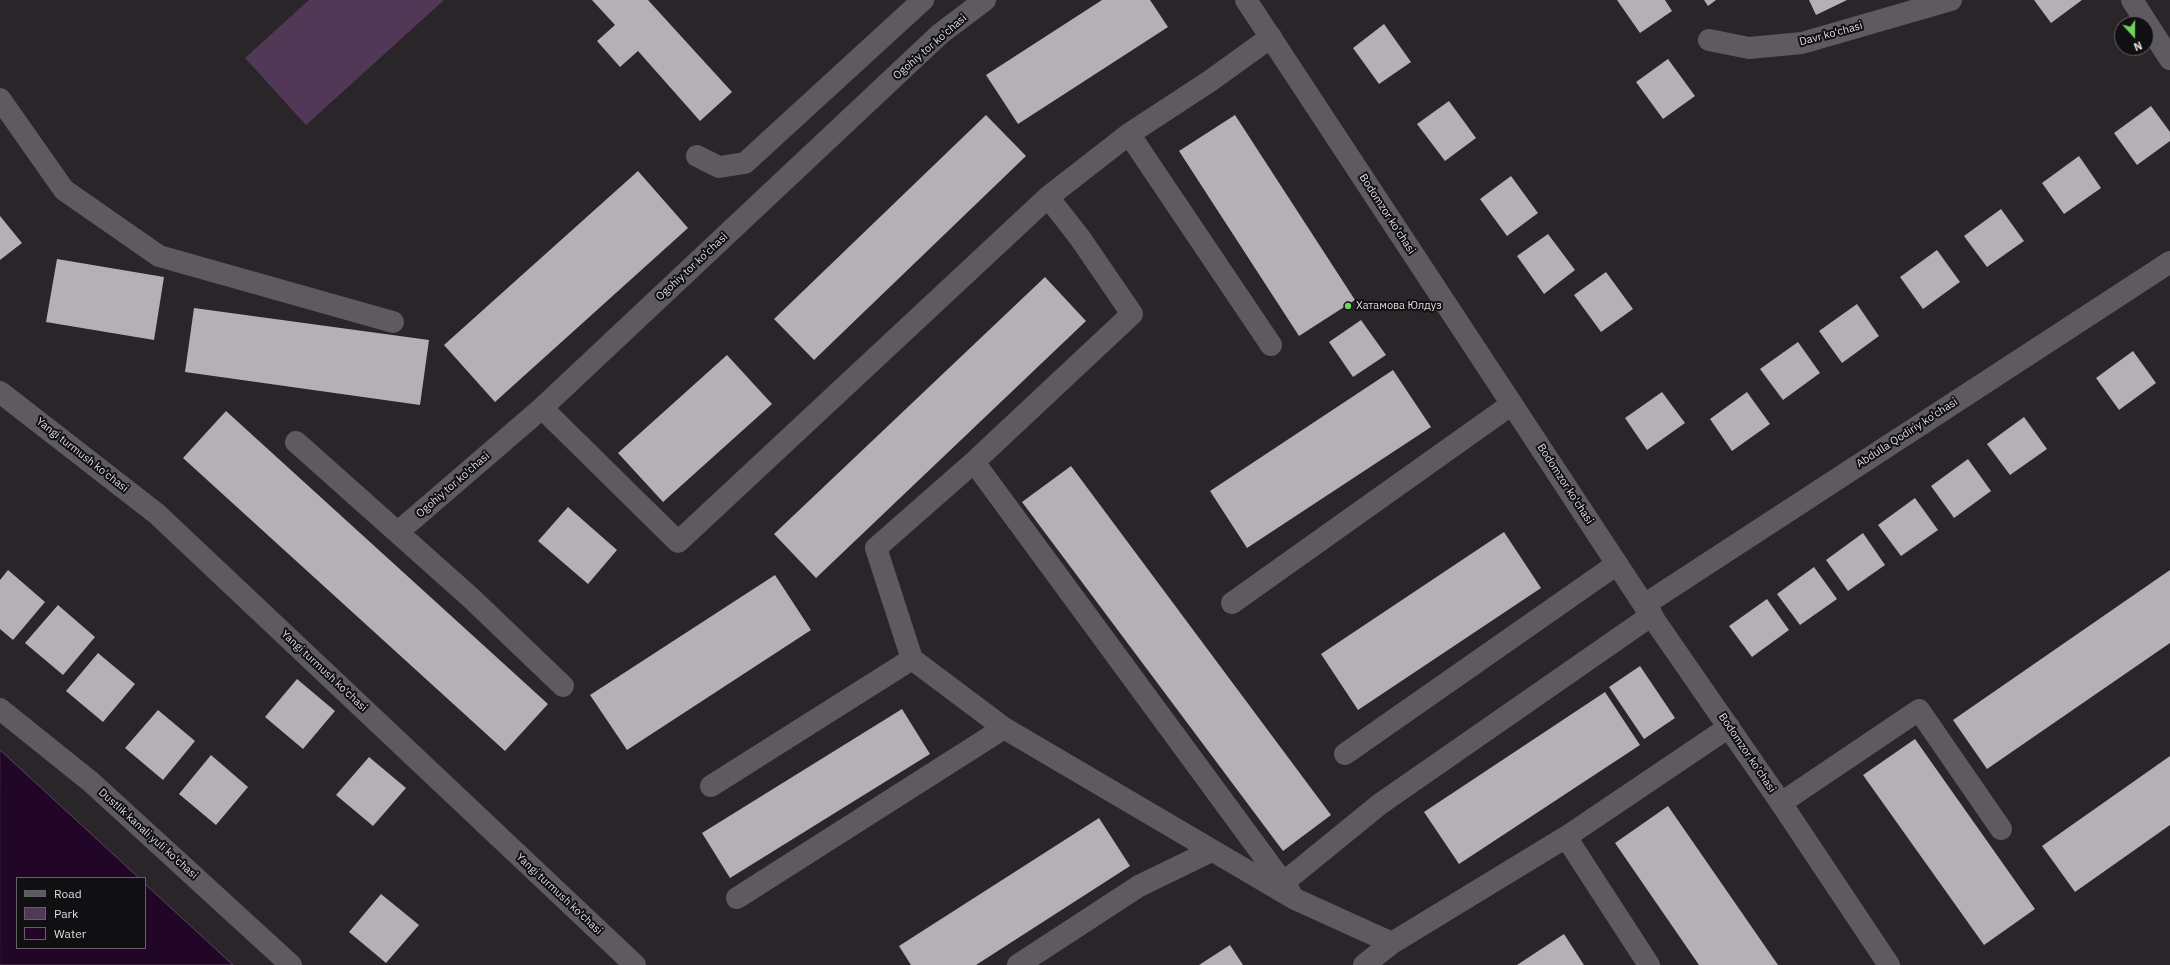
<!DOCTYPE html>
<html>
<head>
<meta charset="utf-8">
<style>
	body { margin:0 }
	#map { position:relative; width:2170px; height:965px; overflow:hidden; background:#292529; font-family:"IBM Plex Sans",sans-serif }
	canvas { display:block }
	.legend { position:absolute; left:16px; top:877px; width:130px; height:72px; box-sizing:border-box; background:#100f11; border:1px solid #636164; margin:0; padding:5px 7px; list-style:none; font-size:12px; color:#dfdde0 }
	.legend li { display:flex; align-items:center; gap:8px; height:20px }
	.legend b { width:20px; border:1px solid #636164 }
	.north { position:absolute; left:2114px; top:16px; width:40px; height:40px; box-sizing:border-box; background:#100f11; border:1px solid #636164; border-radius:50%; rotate:159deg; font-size:11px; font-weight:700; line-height:16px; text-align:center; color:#dfdde0 }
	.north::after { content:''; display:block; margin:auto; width:14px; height:18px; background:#72d25d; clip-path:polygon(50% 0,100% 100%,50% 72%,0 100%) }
</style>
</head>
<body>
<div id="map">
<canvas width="2170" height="965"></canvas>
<ul class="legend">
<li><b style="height:5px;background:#5e5a5f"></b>Road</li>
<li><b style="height:11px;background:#523857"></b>Park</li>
<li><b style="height:11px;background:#210627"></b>Water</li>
</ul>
<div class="north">N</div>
</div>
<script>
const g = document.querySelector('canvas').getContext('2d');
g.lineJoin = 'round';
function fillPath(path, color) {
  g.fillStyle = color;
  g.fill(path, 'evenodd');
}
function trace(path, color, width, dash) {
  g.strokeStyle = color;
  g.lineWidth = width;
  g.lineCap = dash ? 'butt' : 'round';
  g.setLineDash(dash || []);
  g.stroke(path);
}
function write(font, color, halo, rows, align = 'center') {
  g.font = font + ' "IBM Plex Sans",sans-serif';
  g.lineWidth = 4;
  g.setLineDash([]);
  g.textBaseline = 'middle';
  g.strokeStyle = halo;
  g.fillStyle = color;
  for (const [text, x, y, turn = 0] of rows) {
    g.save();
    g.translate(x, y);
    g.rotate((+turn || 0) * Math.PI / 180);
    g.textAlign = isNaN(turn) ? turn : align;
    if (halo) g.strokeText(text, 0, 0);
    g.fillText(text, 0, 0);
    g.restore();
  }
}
const green = new Path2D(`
	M309 0H444L306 125 245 58Z`);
const water = new Path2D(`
	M0 750 139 878H17V948H145V884L233 965H0Z`);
const building = new Path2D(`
	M592 0H648L732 92 700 121 638 51 620 67 597 41 615 25Z
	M1102 0H1150L1168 27 1018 124 986 75Z
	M1617 0H1665L1672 11 1640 33Z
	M1704 0H1716L1708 6Z
	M1809 0H1847L1816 15Z
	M2034 0H2082L2051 23Z
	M1384 24 1411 62 1379 84 1353 48Z
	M1668 59 1695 96 1663 119 1636 82Z
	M1449 101 1476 138 1445 161 1417 124Z
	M2151 106 2170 132V141L2137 165 2114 133Z
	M986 115 1026 156 814 360 774 319Z
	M1235 115 1355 300 1299 336 1179 151Z
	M2079 156 2101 188 2064 214 2042 183Z
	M638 171 688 228 495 402 444 345Z
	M1511 176 1538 213 1507 236 1480 199Z
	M2001 209 2024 241 1987 267 1964 236Z
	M0 216 22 243 0 260Z
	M1548 234 1575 270 1544 294 1517 256Z
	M1937 250 1960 282 1923 309 1900 277Z
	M57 259 164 277 154 340 46 322Z
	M1606 272 1633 309 1601 332 1574 295Z
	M1045 277 1086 321 816 578 774 534Z
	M1857 304 1879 336 1842 363 1819 331Z
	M194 308 429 340 420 405 185 372Z
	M1361 320 1386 355 1353 377 1329 342Z
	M1798 342 1820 373 1783 400 1760 369Z
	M2133 351 2156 383 2119 410 2096 378Z
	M727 355 772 404 663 502 618 453Z
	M1393 370 1431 427 1247 548 1210 491Z
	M1662 392 1685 423 1647 450 1625 418Z
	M1747 392 1770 424 1732 451 1710 419Z
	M226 411 548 704 505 751 183 458Z
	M2024 417 2047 449 2010 475 1987 444Z
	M1968 459 1991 491 1954 518 1931 486Z
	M1071 466 1331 815 1283 851 1022 502Z
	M1915 498 1938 530 1901 556 1878 525Z
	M568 507 617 550 588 584 538 541Z
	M1504 532 1541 588 1358 710 1321 654Z
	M1863 533 1885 565 1848 591 1826 560Z
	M1814 567 1837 599 1800 625 1777 594Z
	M8 570 45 602 13 640 0 629V580Z
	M2170 570V643L1987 769 1953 720Z
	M775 575 811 630 627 750 590 695Z
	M1767 599 1789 630 1752 657 1729 626Z
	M58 605 95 637 63 675 25 643Z
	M98 653 135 684 103 722 66 691Z
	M1640 666 1675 718 1644 739 1609 687Z
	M297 679 335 711 303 749 265 717Z
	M1605 692 1640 745 1459 864 1424 812Z
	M902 709 930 754 730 878 702 833Z
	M158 710 195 741 163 780 125 748Z
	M1915 739 2035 909 1984 945 1863 775Z
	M211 755 248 787 216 825 179 794Z
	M2170 756V825L2075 892 2042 846Z
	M369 757 406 788 373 826 336 795Z
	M1668 806 1778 965H1699L1615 843Z
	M1099 818 1130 866 976 965H911L899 946Z
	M381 894 419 925 386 963 349 932Z
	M1564 934 1584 965H1517Z
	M1230 945 1243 965H1199Z`);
const minor = new Path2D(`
	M2132 0 2170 59
	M1271 37 1210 81 1129 134 1048 197 1080 238 1132 314 974 462 876 548 912 659 1004 728 1295 899 1392 943
	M1709 40 1749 48 1802 43 1951 0
	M0 99 64 190 159 256 393 322
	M1129 134 1271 345
	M697 156 719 167 745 163 923 0
	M0 392 157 514 635 965
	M542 408 678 542 1048 197
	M296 442 470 597 563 686
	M974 462 1290 892
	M398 532 542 408 940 34 985 0
	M1232 603 1512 404
	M1644 605 2170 262
	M0 709 91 782 291 965
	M1345 754 1617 564
	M711 786 912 659
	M1781 803 1919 710 2001 829
	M1566 837 1649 965
	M1283 883 1380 804 1652 615
	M737 898 1004 728
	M1018 965 1139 886 1211 851
	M1364 965 1392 943 1566 837 1729 727`);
const tertiary = new Path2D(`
	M1246 0 1644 605 1781 803 1889 965`);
const markers = [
	[1348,306,4,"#72d25d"]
];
const streetNames = [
	["Davr ko'chasi",1831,34,-15],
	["Ogohiy tor ko'chasi",930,47,-41],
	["Bodomzor ko'chasi",1387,214,57],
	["Ogohiy tor ko'chasi",692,267,-43],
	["Abdulla Qodiriy ko'chasi",1907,433,-33],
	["Yangi turmush ko'chasi",82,455,38],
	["Bodomzor ko'chasi",1565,484,57],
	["Ogohiy tor ko'chasi",453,485,-41],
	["Yangi turmush ko'chasi",324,671,43],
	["Bodomzor ko'chasi",1747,753,56],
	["Dustlik kanali yuli ko'chasi",148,834,42],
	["Yangi turmush ko'chasi",559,894,43]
];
const poiNames = [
	["Хатамова Юлдуз",1356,306]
];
fillPath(green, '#523857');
fillPath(water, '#210627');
trace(water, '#5a465e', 1);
fillPath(building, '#b4b0b6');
trace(minor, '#5e5a5f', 22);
trace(tertiary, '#5e5a5f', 22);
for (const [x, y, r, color] of markers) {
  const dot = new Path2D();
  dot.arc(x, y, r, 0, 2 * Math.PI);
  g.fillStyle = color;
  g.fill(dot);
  trace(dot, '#100f11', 1.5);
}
write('11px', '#dfdde0', '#100f11', streetNames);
write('11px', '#dfdde0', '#100f11', poiNames, 'left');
</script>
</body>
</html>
